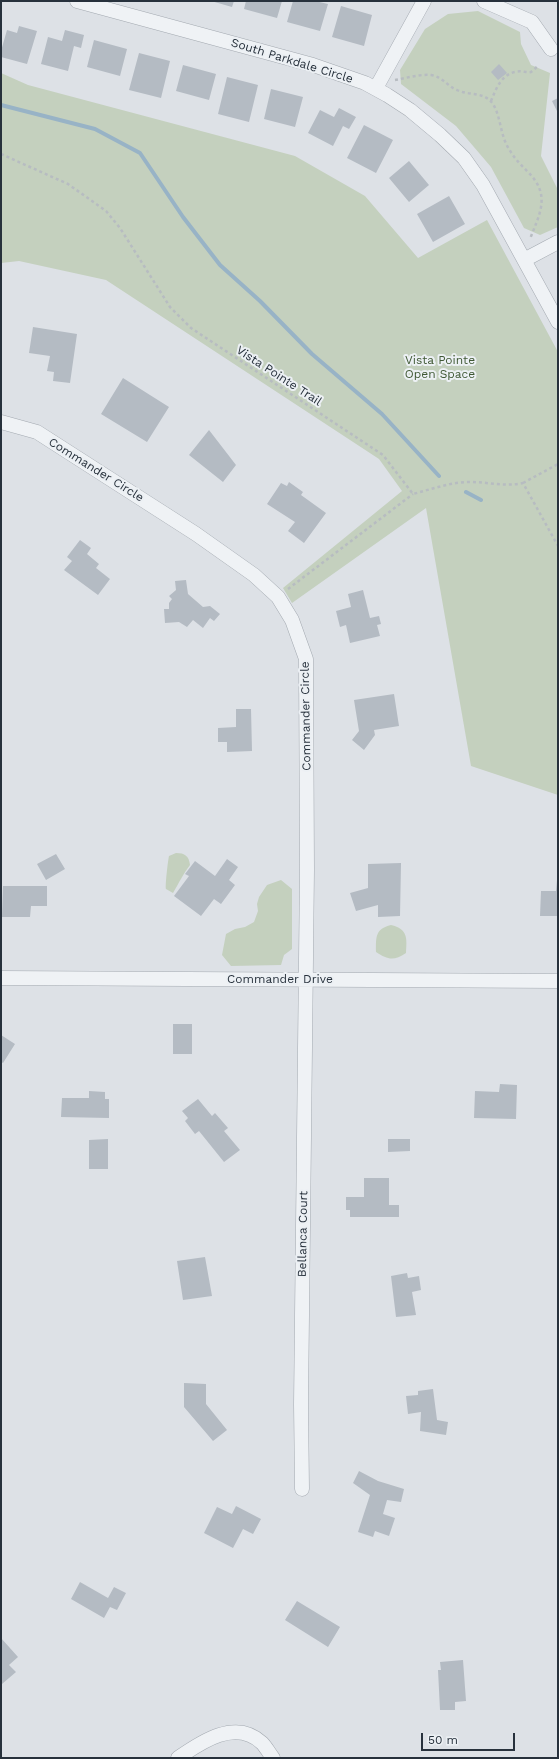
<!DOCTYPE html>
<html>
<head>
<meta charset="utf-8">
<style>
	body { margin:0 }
	#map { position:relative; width:559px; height:1759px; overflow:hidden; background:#dde1e6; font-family:"Work Sans",sans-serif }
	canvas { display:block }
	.frame { position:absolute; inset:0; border:2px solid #27313c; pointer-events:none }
	.scale { position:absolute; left:421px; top:1733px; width:94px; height:18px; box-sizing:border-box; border:2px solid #27313c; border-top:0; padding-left:5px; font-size:12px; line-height:14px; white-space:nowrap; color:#27313c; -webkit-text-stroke:3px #ecf0f4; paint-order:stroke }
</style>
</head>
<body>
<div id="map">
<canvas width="559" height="1759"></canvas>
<div class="frame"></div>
<div class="scale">50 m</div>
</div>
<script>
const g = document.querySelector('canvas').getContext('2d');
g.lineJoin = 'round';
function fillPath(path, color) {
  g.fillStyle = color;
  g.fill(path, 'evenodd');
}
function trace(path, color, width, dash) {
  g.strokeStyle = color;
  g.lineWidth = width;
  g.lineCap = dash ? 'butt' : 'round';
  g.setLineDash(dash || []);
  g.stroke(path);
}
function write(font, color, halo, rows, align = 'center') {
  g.font = font + ' "Work Sans",sans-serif';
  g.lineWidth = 4;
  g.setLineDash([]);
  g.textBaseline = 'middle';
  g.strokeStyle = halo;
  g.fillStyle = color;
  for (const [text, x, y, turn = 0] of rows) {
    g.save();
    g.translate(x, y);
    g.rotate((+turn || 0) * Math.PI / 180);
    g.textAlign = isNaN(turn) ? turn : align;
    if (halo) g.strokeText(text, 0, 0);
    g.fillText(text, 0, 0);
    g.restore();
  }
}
const green = new Path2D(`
	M478 11 520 32 521 44 531 65 550 73 541 156 558 190V227L540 235 524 228 491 167 456 126 401 84 400 70 425 29 448 14Z
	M1 73 28 85 295 156 365 196 418 258 487 220 558 352V795L471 766 426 508 292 603 283 588 402 491 379 459 106 280 19 261 1 263Z
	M176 853C185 853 189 856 190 865 183 874 179 883 173 893L166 889C165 886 168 860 169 856Z
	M281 880 292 889V949L284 955 281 965 231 966 222 955 226 934 235 929 245 927 254 922 258 911 257 904 259 897 267 885Z
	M391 925C408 929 407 938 406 953 394 961 388 960 376 952 376 937 375 929 391 925Z`);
const stream = new Path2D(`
	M1 105 95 129 140 153 183 217 220 265 260 301 312 354 382 414 439 476
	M466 492 481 500`);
const building = new Path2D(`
	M211 1H234L232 7Z
	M246 1H282L277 18 244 9Z
	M293 1H315L328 4 320 31 287 22Z
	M341 6 372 15 364 46 332 37Z
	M19 26 37 31 27 64 1 57V51L7 30 17 33Z
	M65 30 84 35 81 48 74 46 68 71 41 64 48 37 62 41Z
	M94 40 127 49 120 76 87 67Z
	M139 53 170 61 161 98 129 90Z
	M499 64 507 73 498 80 491 72Z
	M183 65 216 74 209 100 176 91Z
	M227 77 258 85 249 122 218 114Z
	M271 89 303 97 295 127 264 119Z
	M558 98V113L552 101Z
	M339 108 356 117 349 129 343 126 333 146 308 133 320 110 334 117Z
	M364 125 393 140 376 173 347 158Z
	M409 161 429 185 409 202 389 178Z
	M449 196 465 224 433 242 417 214Z
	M33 327 77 334 70 383 53 381 54 372 47 371 50 356 29 353Z
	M123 378 169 407 147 442 101 414Z
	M209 430 236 465 223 482 189 455Z
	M289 482 303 492 301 495 326 513 304 543 288 531 295 522 267 504 281 483 287 486Z
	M80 540 91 548 87 554 99 564 96 568 110 579 98 595 64 570 72 561 67 557Z
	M186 580 188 594 203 607 210 606 220 614 214 621 210 618 203 628 193 620 187 627 179 622 165 623 164 609H169V603L172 599 169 596 176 590 175 581Z
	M363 590 370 618 379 616 381 624 377 625 380 636 350 643 346 625 340 627 336 611 351 607 348 594Z
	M394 694 399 726 374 730 375 735 364 750 352 740 359 731 354 700Z
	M236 709H251L252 751 227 752V742H218V728L236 727Z
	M56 854 65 869 46 880 37 864Z
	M227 859 238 867 229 880 235 885 221 904 214 899 201 916 174 896 189 876 185 874 195 861 215 876Z
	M401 863 400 916 378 917V905L356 911 350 893 368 888V864Z
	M557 880H558V916H540L541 891H556Z
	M3 886H47V906H31L30 917H2Z
	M173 1024H192V1054H173Z
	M1 1035 15 1044 3 1063 1 1062Z
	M500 1084 517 1085 516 1119 474 1118 475 1091 499 1092Z
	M89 1091 105 1092V1099H109V1118L61 1117 62 1098H89Z
	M198 1099 212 1116 215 1113 228 1128 224 1131 240 1150 224 1162 199 1131 195 1134 185 1121 188 1118 182 1111Z
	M108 1139V1169H89V1140Z
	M388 1139H410V1151L388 1152Z
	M364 1178H389V1205H399V1217H350V1210H346V1197H364Z
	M205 1257 212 1296 183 1300 177 1261Z
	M407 1273 408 1278 419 1276 421 1290 412 1292 416 1315 396 1317 391 1276Z
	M184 1383 206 1384V1404L227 1430 213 1441 184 1407Z
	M433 1389 437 1420 448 1422 446 1435 420 1431 421 1412 408 1414 406 1396 418 1395V1391Z
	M359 1471 378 1481 404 1489 401 1502 387 1500 383 1514 395 1518 389 1536 375 1531 373 1537 358 1532 370 1495 353 1483Z
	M236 1506 261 1519 253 1534 243 1529 233 1548 204 1533 217 1507 232 1514Z
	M80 1582 108 1598 114 1587 126 1593 117 1610 110 1607 104 1618 71 1599Z
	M297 1601 340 1627 328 1647 285 1620Z
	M1 1638 18 1657 9 1665 16 1672 2 1684 1 1683Z
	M463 1660 466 1701 455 1702V1710H440L438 1670H441L440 1662Z`);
const path = new Path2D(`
	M395 80C407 78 419 74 431 75 443 77 447 86 457 90 469 96 484 91 493 104 501 117 500 135 509 149 514 158 521 165 528 172 551 195 540 213 530 239
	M491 101C496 89 501 75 515 72 521 70 526 73 531 72L538 66
	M1 154 68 184 106 211 120 228 170 307 191 328 383 455 413 494C432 489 451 482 470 482 488 482 505 487 523 483L558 546
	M523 483 558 464
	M288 589 413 494`);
const street = new Path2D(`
	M77 1 313 65 365 83 387 95 410 110 440 135 464 158 483 185 558 322
	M484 1 532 22 551 49
	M376 88 424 1
	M524 260 558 242
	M1 422 37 432 196 534 254 575 278 597 292 620 306 659 307 870 301 1404 302 1489
	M1 978 558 981
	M178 1758C201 1742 236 1718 262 1743 266 1747 269 1753 273 1758`);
const streetNames = [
	["South Parkdale Circle",292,61,17],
	["Vista Pointe Trail",279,376,33],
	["Commander Circle",96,470,32],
	["Commander Circle",306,716,-91],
	["Commander Drive",280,979],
	["Bellanca Court",303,1234,-89]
];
const parkNames = [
	["Vista Pointe",440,360],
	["Open Space",440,374]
];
fillPath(green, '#c4d0be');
trace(stream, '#98b3c6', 4);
fillPath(building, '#b4bbc3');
trace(street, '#a3a9b0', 15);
trace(path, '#b7bcc1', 2.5, [3, 3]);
trace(street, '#eff2f5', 14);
write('12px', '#27313c', '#ecf0f4', streetNames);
write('12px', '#3f5834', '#ecf0f4', parkNames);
</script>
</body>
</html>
